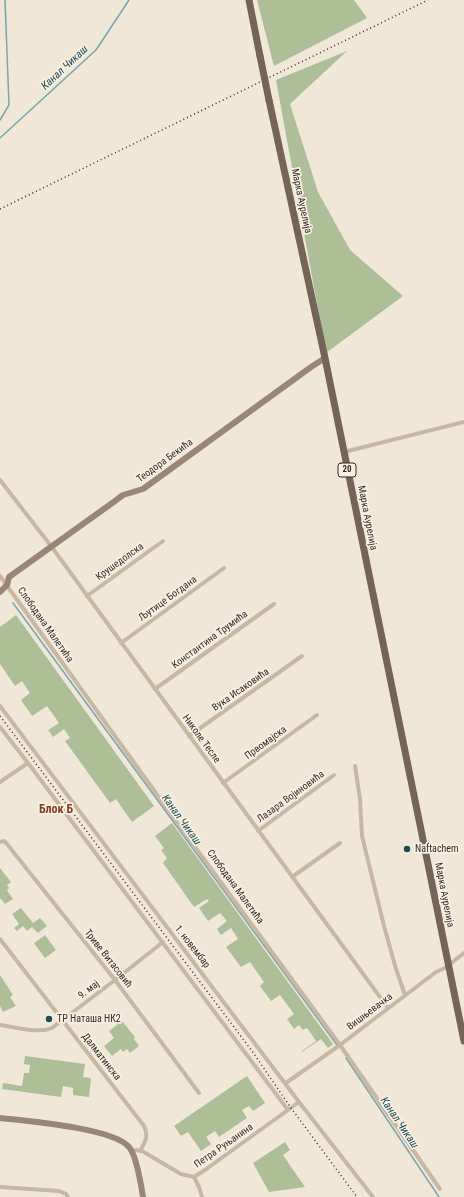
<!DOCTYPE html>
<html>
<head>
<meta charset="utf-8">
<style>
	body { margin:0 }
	canvas { display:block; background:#f0e7d7 }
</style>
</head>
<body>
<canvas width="464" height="1197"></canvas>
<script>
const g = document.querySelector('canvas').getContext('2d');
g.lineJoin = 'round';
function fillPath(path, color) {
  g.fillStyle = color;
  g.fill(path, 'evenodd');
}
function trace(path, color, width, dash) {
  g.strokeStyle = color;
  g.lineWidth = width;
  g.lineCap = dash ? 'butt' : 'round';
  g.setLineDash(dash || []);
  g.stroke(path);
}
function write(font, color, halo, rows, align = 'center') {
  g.font = font + ' "Roboto Condensed",sans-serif';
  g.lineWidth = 3.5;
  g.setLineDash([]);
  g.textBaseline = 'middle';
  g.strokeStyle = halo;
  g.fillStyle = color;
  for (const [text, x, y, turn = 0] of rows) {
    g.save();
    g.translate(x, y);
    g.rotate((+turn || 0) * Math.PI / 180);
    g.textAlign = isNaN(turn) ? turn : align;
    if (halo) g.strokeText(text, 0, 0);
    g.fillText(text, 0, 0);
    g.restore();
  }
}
const green = new Path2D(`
	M257 0H354L367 18 274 66Z
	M347 51 290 104 318 192 350 250 403 296 326 353 276 80Z
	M16 615 154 806 132 822 116 799 110 803 65 741 70 738 64 729 53 737 48 730 59 723 47 706 32 716 21 700 30 693 22 681 15 686 0 664V627Z
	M172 823 333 1044 328 1048 321 1039 302 1052V1051L316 1041 307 1028 303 1030 299 1025 294 1029 287 1019 294 1014 280 995 271 1001 260 986 264 982 250 962 241 967 226 947 238 939 231 928 221 935 217 929 227 921 220 913 208 921 199 908 209 901 207 899 194 907 163 863 167 858 161 850 164 848 155 836Z
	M0 868 11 882 7 885 9 888 7 890 13 899 5 904 0 898Z
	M21 908 33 923 40 918 47 926 38 933 32 927 27 931 23 926 17 931 14 928 19 924 12 914Z
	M45 935 56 950 45 958 34 943Z
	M0 975 13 995 10 997 16 1006 3 1012 0 1006Z
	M122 1021 135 1037 134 1039 139 1046 130 1053 127 1049 123 1052 121 1049 112 1056 104 1046 114 1038 109 1031Z
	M25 1056 85 1064 83 1077 91 1078 89 1097 73 1095V1088L63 1086 61 1097 2 1089 3 1083 22 1086 24 1073H29L30 1065 24 1064Z
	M247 1076 265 1103 253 1111 249 1106 242 1110 247 1118 219 1137 215 1131 206 1137 211 1144 201 1151 188 1132 181 1136 174 1126Z
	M285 1142 290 1150 283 1155 305 1187 269 1192 253 1163Z`);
const stream = new Path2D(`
	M0 120 9 105 5 0
	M0 138 96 50 129 0
	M13 603 337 1045
	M346 1058 439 1197`);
const street = new Path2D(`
	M344 452 464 422
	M0 480 51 546 388 1008
	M0 576 176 821 340 1045 440 1189
	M87 596 163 541
	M121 643 224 568
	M155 689 274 604
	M0 706 299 1102 373 1197
	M0 727 28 763 288 1110
	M189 736 302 656
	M355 766 360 799 362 836 384 926 396 969 405 995
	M0 782 28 763
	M223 783 317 715
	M258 831 334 775
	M0 842 4 841 7 844 115 980 199 1093
	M292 877 340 843
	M0 939 144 1126C149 1136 145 1142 140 1151
	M0 1025C16 1027 37 1034 52 1028L115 980 163 942
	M286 1083 340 1045 436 972 445 968 464 953
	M132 1152 136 1150 142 1151 181 1174 194 1177 205 1170 299 1102
	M194 1177 199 1187 202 1197
	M0 1187 59 1191 66 1194 68 1197`);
const secondary = new Path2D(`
	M0 592 7 585 9 577 115 501 123 495 143 489 311 367 325 358
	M0 1118C27 1121 113 1128 129 1147 137 1156 141 1185 143 1197`);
const primary = new Path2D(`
	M249 0 260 56
	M269 100 325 358 464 1041`);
const rail = new Path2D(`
	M0 209 428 0
	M0 716 252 1051 291 1108 357 1197`);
const primaryBridge = new Path2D(`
	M260 56 269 100`);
const markers = [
	[407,849,4,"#1c4b54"],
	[49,1019,4,"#1c4b54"]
];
const shields = [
	[347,470,18]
];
const shieldNames = [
	["20",347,470]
];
const streetNames = [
	["Марка Аурелија",301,201,78],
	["Теодора Бекића",165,461,-36],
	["Марка Аурелија",367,518,79],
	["Крушедолска",120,562,-36],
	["Љутице Богдана",168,599,-36],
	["Слободана Малетића",45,625,55],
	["Константина Трумића",210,640,-36],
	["Вука Исаковића",241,690,-35],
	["Николе Тесле",201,739,54],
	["Првомајска",266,743,-36],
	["Лазара Војиновића",291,797,-36],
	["Слободана Малетића",235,887,54],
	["Марка Аурелија",444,895,79],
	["1. новембар",192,947,52],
	["Триве Витасовић",108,959,52],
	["9. мај",89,990,-37],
	["Вишњевачка",370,1012,-37],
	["Далматинска",101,1057,52],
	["Петра Руњанина",224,1146,-35]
];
const poiNames = [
	["Naftachem",415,849],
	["ТР Наташа НК2",57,1019]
];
const waterNames = [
	["Канал Чикаш",65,68,-43],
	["Канал Чикаш",181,820,54],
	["Канал Чикаш",399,1123,56]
];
const quarterNames = [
	["Блок Б",56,810]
];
fillPath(green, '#aebf98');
trace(stream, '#76a6ad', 1.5);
trace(street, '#c8b7a3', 4);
trace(secondary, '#9b8675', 6);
trace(primary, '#756356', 7);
trace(rail, '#332b25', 1.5, [1, 3]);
trace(primaryBridge, '#756356', 7);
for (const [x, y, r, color] of markers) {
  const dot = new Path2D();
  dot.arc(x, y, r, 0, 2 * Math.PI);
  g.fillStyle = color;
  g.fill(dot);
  trace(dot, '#f8f0e3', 1.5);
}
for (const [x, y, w] of shields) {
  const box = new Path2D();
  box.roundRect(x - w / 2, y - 7, w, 14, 3);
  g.fillStyle = '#f8f0e3';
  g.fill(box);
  trace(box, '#332b25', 1);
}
write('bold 9px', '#332b25', null, shieldNames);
write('10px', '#332b25', '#f8f0e3', streetNames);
write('10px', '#332b25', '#f8f0e3', poiNames, 'left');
write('italic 11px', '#1c4b54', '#f8f0e3', waterNames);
write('bold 12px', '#813f1f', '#f8f0e3', quarterNames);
</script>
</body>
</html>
